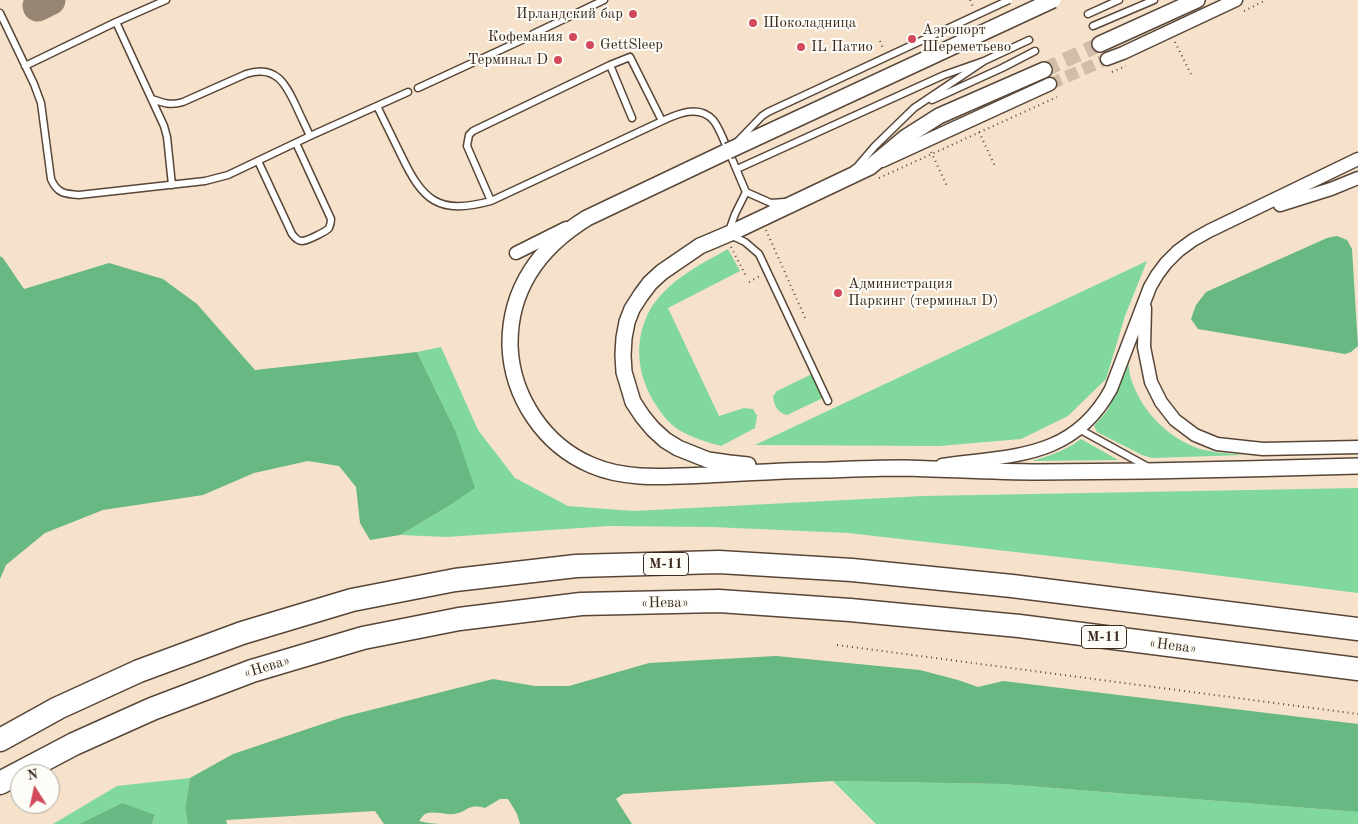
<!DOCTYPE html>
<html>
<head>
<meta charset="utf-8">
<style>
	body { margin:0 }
	#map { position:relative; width:1358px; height:824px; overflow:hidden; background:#f6e2cb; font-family:"Old Standard TT",serif }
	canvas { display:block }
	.north { position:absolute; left:10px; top:764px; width:50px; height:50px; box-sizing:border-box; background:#fdfcf7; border:1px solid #afa8a0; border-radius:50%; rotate:350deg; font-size:14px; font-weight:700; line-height:20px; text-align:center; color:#3b2a1e }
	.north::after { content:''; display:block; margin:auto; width:18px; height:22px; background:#d1495b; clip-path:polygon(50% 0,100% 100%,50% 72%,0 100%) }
</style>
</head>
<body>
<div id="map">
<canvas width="1358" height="824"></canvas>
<div class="north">N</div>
</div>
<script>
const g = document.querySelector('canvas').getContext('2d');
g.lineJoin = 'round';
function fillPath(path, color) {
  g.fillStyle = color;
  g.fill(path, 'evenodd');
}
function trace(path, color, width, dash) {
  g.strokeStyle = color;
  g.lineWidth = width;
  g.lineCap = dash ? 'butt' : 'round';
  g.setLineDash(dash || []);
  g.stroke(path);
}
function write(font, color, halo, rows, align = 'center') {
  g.font = font + ' "Old Standard TT",serif';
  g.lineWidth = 4;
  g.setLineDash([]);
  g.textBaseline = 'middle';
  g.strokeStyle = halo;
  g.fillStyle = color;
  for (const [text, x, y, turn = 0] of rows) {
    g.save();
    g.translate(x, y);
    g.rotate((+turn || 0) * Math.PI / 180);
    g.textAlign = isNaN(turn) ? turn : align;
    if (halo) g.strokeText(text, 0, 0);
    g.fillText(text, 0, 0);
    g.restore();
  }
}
const green = new Path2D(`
	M728 249 740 271 668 308 719 416 744 408 753 409 757 416 755 428 721 446C707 442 692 438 679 430 671 425 663 416 658 408 637 378 632 341 651 308 653 304 657 300 660 296 680 274 703 263 728 249Z
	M1147 261 1125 316 1106 379 1068 416 1021 439 939 446 755 445Z
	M441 347 478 430 515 478 568 506 633 511 923 496 1358 488V593L1174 570 848 533 712 527 609 526 447 537 400 535 447 507 455 430 417 352Z
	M1128 360C1129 366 1129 373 1131 379 1142 412 1168 438 1200 449 1214 453 1229 453 1243 455L1152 458 1142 455 1097 432 1094 426 1107 411 1118 387Z
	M812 374 823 398 787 415C778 413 774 406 773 396L777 391Z
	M1081 439 1118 460 1032 461C1050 456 1066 450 1081 439Z
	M190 778 185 808 188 824H152L155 816 122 803 79 824H53L117 786Z
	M833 781 1002 784 1358 812V824H876Z`);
const forest = new Path2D(`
	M1337 236 1347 240 1352 249 1358 346 1351 352 1345 354 1198 329 1191 319 1196 305 1206 292 1327 238Z
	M0 256 3 258 24 289 109 263 163 279 197 304 255 370 417 352 455 430 475 488 447 507 400 535 370 540 360 523 356 487 339 466 308 461 254 473 203 495 103 510 45 533 6 565 0 579Z
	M776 656 920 670 958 680 978 687 1003 681 1358 724V812L1002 784 833 781 623 794 616 799 632 824H520L517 814 508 799H500L485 808C467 803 468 812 454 814 445 815 433 810 425 814 422 816 421 819 419 821L428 823 439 824H384L375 811 226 820 227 824H188L185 808 190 778 233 754 343 717 493 679 535 686H569L649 663Z
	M122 803 155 815 152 824H79Z`);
const taxiway = new Path2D(`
	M38 6 50 0`);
const minorTunnel = new Path2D(`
	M1050 84 1107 59`);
const tertiaryTunnel = new Path2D(`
	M1044 70 1100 44`);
const path = new Path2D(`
	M970 0 973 7
	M1244 11 1266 0
	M880 41 883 48
	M1175 42 1191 74
	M1112 72 1126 66
	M979 132 995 166
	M931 152 948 188
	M879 178 1057 97
	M766 230 806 320
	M731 247 747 278
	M749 282 760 276
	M837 645 1358 714`);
const service = new Path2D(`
	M0 13 34 84 41 103 51 179C57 193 64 194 79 195L205 181 228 175 310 136 408 92
	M1088 14 1119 0
	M116 22 164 126 167 137 172 185
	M1093 26 1154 0
	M533 34 604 0
	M610 65 473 131 469 135 467 146 491 201 662 121
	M25 66 116 22 166 0
	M418 88 522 40
	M152 99C163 103 171 106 183 102L246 74C276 64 286 84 297 108 301 117 306 127 310 136
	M932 100 1002 68 1035 51
	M377 106C385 122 393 139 401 155 423 201 438 215 491 201
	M632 118 610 65 630 57 662 121C677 114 699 104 713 120 719 127 722 137 726 145 733 161 739 176 746 192
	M258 161 292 234C295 238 298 241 302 241 307 241 327 231 329 228 331 224 331 223 331 219L296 143
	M737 169 944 75 984 61
	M854 169 857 167 875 146 914 108 984 61 1029 40
	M785 202 771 203 746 192 735 214 728 234 745 242 759 254 828 401
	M1079 429 1148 467`);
const minor = new Path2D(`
	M1107 59 1123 53 1236 0
	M882 161 1050 84
	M1280 205 1331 189 1358 178
	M516 253 566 228
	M1145 308 1144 347 1151 382 1161 402 1175 420 1195 435 1217 444 1263 449 1358 447
	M942 465C1013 455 1073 459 1111 389L1150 287 1157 275 1166 263 1178 251 1193 240 1209 231 1358 159`);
const tertiary = new Path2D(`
	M1100 44 1197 0
	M728 151 587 218C540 247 509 289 510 346 512 397 544 445 591 465 627 481 670 476 708 475 748 473 788 470 827 470 853 469 878 468 903 468 948 469 993 472 1039 472 1075 472 1111 471 1147 471 1217 470 1288 468 1358 466
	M748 465 729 463 708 460 678 448 665 440 653 429 643 417 633 402 624 372 623 355 624 338 627 322 632 309 641 295 650 283 662 272 700 246 733 232 870 167 906 137 939 116 1044 70`);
const motorway = new Path2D(`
	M0 740 58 708 139 671 242 633 352 600 455 580 576 566 719 562 852 570 1012 586 1358 629
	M0 783 74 744 152 709 252 671 363 638 459 619 581 604 719 601 850 610 1019 626 1358 669`);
const serviceBridge = new Path2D(`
	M737 142 762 116 768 112 1009 0`);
const tertiaryBridge = new Path2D(`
	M728 151 1053 0`);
const markers = [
	[633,14,5,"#d1495b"],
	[753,23,5,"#d1495b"],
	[573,37,5,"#d1495b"],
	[912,39,5,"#d1495b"],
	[590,45,5,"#d1495b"],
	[801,47,5,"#d1495b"],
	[558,60,5,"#d1495b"],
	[838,293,5,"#d1495b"]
];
const shields = [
	[666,564,45],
	[1104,637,45]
];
const shieldNames = [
	["М-11",666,564],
	["М-11",1104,637]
];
const poiNames = [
	["Ирландский бар",623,14,"right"],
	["Шоколадница",763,23],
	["Аэропорт",922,30],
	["Шереметьево",922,47],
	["Кофемания",563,37,"right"],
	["GettSleep",600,45],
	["IL Патио",811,47],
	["Терминал D",548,60,"right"],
	["Администрация",848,284],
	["Паркинг (терминал D)",848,301]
];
const streetNames = [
	["«Нева»",665,603,-1],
	["«Нева»",1173,646,7],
	["«Нева»",267,667,-17]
];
fillPath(green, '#81d89c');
fillPath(forest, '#68b884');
trace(taxiway, '#988674', 31);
trace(minorTunnel, '#d1bda8', 12, [12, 6]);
trace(tertiaryTunnel, '#d1bda8', 15, [15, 8]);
trace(service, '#574638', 9);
trace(minor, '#574638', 15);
trace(tertiary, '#574638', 18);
trace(motorway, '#574638', 25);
trace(path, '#574638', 2, [1, 4]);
trace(service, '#fff', 6);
trace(minor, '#fff', 12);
trace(tertiary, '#fff', 15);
trace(motorway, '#fff', 22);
trace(serviceBridge, '#574638', 9, []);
trace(tertiaryBridge, '#574638', 18, []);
trace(serviceBridge, '#fff', 6);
trace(tertiaryBridge, '#fff', 15);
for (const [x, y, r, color] of markers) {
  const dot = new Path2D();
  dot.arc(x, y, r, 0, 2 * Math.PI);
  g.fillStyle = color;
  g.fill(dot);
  trace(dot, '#fdfcf7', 2);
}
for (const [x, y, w] of shields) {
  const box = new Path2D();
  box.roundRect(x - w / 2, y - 11.5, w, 23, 4);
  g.fillStyle = '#fdfcf7';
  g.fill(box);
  trace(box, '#3b2a1e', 1);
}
write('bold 14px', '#3b2a1e', null, shieldNames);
write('15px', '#3b2a1e', '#fdfcf7', poiNames, 'left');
write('15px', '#3b2a1e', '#fdfcf7', streetNames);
</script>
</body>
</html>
